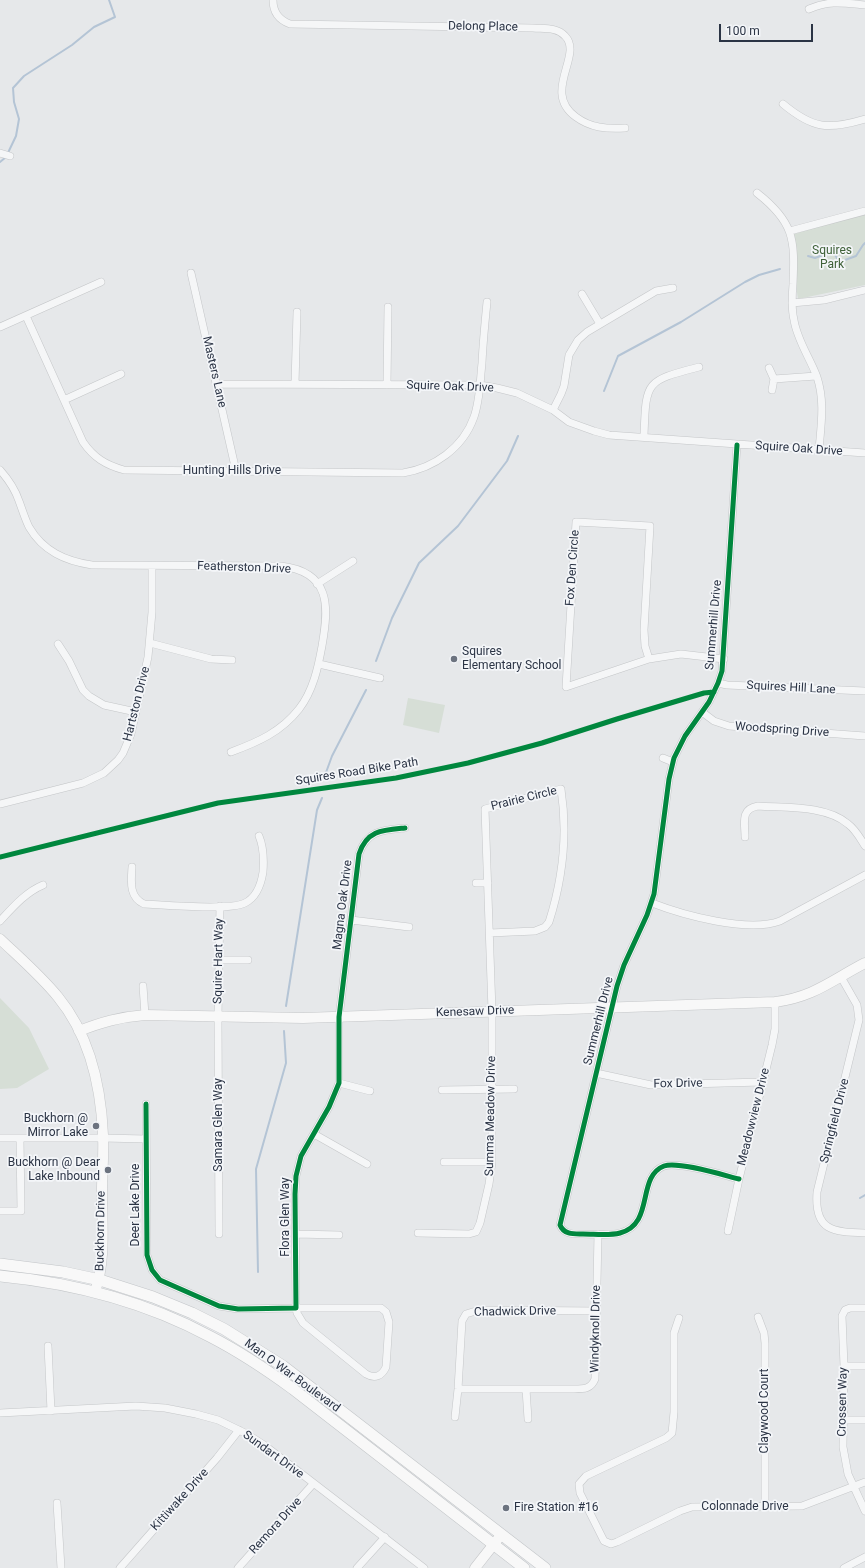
<!DOCTYPE html>
<html>
<head>
<meta charset="utf-8">
<style>
	body { margin:0 }
	#map { position:relative; width:865px; height:1568px; overflow:hidden; background:#e6e8ea; font-family:Roboto,sans-serif }
	canvas { display:block }
	.scale { position:absolute; left:719px; top:24px; width:94px; height:18px; box-sizing:border-box; border:2px solid #2b3445; border-top:0; padding-left:5px; font-size:12px; line-height:14px; white-space:nowrap; color:#2b3445; -webkit-text-stroke:3px #f4f6f9; paint-order:stroke }
</style>
</head>
<body>
<div id="map">
<canvas width="865" height="1568"></canvas>
<div class="scale">100 m</div>
</div>
<script>
const g = document.querySelector('canvas').getContext('2d');
g.lineJoin = 'round';
function fillPath(path, color) {
  g.fillStyle = color;
  g.fill(path, 'evenodd');
}
function trace(path, color, width, dash) {
  g.strokeStyle = color;
  g.lineWidth = width;
  g.lineCap = dash ? 'butt' : 'round';
  g.setLineDash(dash || []);
  g.stroke(path);
}
function write(font, color, halo, rows, align = 'center') {
  g.font = font + ' Roboto,sans-serif';
  g.lineWidth = 3.5;
  g.setLineDash([]);
  g.textBaseline = 'middle';
  g.strokeStyle = halo;
  g.fillStyle = color;
  for (const [text, x, y, turn = 0] of rows) {
    g.save();
    g.translate(x, y);
    g.rotate((+turn || 0) * Math.PI / 180);
    g.textAlign = isNaN(turn) ? turn : align;
    if (halo) g.strokeText(text, 0, 0);
    g.fillText(text, 0, 0);
    g.restore();
  }
}
const green = new Path2D(`
	M865 212V285L798 299 794 273 791 235Z
	M408 698 445 705 439 733 403 725Z
	M0 998 29 1028 49 1069 17 1088 0 1089Z`);
const stream = new Path2D(`
	M0 162 6 157 16 136 19 119 14 102 13 88 24 76 72 45 94 27 115 17 109 0
	M808 256 815 258 823 255 834 253 841 265 845 260 856 256 863 245 865 243
	M604 391 618 356 681 322 745 282 759 275 780 269
	M376 661 392 618 419 563 458 526 507 461 518 436
	M324 778 332 756 366 690
	M286 1006 317 810 322 798
	M860 1198 865 1195
	M258 1272 256 1169 286 1063 284 1031`);
const street = new Path2D(`
	M273 0C273 12 279 20 290 24L533 28C544 29 557 27 565 36 584 55 541 92 576 117 591 128 606 129 625 128
	M809 9C829 0 844 3 865 5
	M783 104C813 129 828 130 865 119
	M0 153 10 156
	M757 193C794 222 795 239 793 284 792 296 791 308 794 320 797 340 810 358 817 377 825 401 821 425 819 450
	M790 231 865 211
	M191 273 236 471
	M582 294 600 324
	M792 303 824 300 865 290
	M26 316 83 442C94 458 106 465 124 470L403 473C434 468 463 448 474 417 480 400 480 381 482 363 483 342 485 322 487 302
	M0 327 101 282
	M769 368 774 379 772 390
	M774 379 816 376
	M216 384 480 385 497 388 517 393 553 410 569 422 594 431 609 435 865 453
	M295 384 297 312
	M387 385 388 307
	M64 400 121 374
	M553 410 561 394 564 386 569 355 578 340 587 332 656 291 673 288
	M644 436C646 381 645 381 699 367
	M737 445 722 671 718 683 709 702 685 736 674 758 669 779 654 894 647 915 624 965 617 986 560 1225C564 1235 574 1234 583 1234 595 1234 609 1236 620 1233 655 1224 636 1177 664 1166 678 1161 723 1175 739 1179
	M0 470C8 479 15 489 19 501 22 509 25 519 29 527 43 551 65 561 92 565L281 566C331 572 329 606 322 646 318 668 313 691 299 709 281 732 258 742 231 752
	M576 522 650 526 644 630 645 646 649 659 566 687Z
	M317 584 353 561
	M150 643 211 659 232 660
	M58 644 69 661 83 690 89 696 104 705 136 712
	M649 659 681 654 724 659
	M319 664 380 678
	M718 683 727 685 865 691
	M702 712 714 721 729 726 865 736
	M663 758 673 762
	M0 804 83 783 104 773 118 760 123 753 131 734 148 657 152 612V566
	M745 837C745 823 740 809 758 806 785 808 826 805 848 824 856 830 860 838 865 846
	M132 867C131 882 129 897 144 904 165 905 229 911 245 903 257 897 261 885 263 872 264 859 264 848 259 836
	M476 883H488
	M652 903C683 915 748 933 780 921L865 875
	M351 920 409 927
	M0 921C13 907 26 892 43 885
	M220 960H248
	M841 977 857 1005 859 1020 817 1192C814 1231 833 1232 865 1233
	M143 986 145 1015
	M596 1073 651 1085 762 1082
	M339 1083 370 1091
	M442 1090 514 1089
	M146 1104 147 1255 152 1270 160 1280 219 1306 238 1309 296 1308 295 1194 296 1176 301 1156 329 1107 339 1083V1017L359 854C367 830 383 830 405 828
	M314 1134 367 1164
	M0 1138H103L146 1139
	M444 1162H492
	M0 1211H21L20 1139
	M728 1231 739 1179 772 1045 775 1029V1002
	M418 1233 469 1234 476 1232 480 1223 489 1184 492 1162V1011L485 809 561 789C568 835 563 878 549 922L545 927 535 931 490 933
	M219 1234 218 1016 220 906
	M296 1234 339 1235
	M296 1308H381L386 1312 389 1322 386 1367C382 1376 375 1379 366 1374L303 1323 297 1313Z
	M865 1308H850L845 1310 842 1316 844 1366 843 1447 848 1474 865 1511
	M758 1317 764 1333 765 1343V1506
	M679 1318 674 1333V1412L672 1433 666 1438 586 1476 579 1484 580 1493 604 1541 611 1544 617 1542 680 1511 692 1507 802 1506 865 1482
	M48 1346 51 1411
	M844 1366H865
	M458 1389H574C584 1389 591 1389 595 1379L598 1234
	M526 1389 528 1419
	M0 1413 136 1406 165 1408 196 1414 218 1420 247 1434 264 1445 424 1568
	M455 1417 458 1389 462 1321 466 1314 479 1310 597 1311
	M843 1420H865
	M57 1503 61 1568
	M120 1568 217 1458 239 1430
	M238 1568 313 1484
	M357 1568 385 1537
	M844 1568 865 1557`);
const secondary = new Path2D(`
	M0 939C20 958 41 976 58 997 90 1036 101 1087 103 1135 104 1154 102 1172 102 1190 102 1224 106 1259 95 1292
	M79 1031C102 1022 120 1017 145 1015L303 1018 775 1002C814 997 832 980 865 963
	M475 1568 501 1535`);
const primary = new Path2D(`
	M0 1264 63 1272 100 1280 153 1297 192 1313 224 1329 283 1366 545 1568
	M0 1276C73 1283 146 1302 211 1337 240 1352 267 1370 293 1389L524 1568`);
const cycleway = new Path2D(`
	M737 445 722 671 718 683 709 702 685 736 674 758 669 779 654 894 647 915 624 965 617 986 560 1225C564 1235 574 1234 583 1234 595 1234 609 1236 620 1233 655 1224 636 1177 664 1166 678 1161 723 1175 739 1179
	M0 857 218 803 396 778 468 763 542 743 617 719 704 693 714 692
	M146 1104 147 1255 152 1270 160 1280 219 1306 238 1309 296 1308 295 1194 296 1176 301 1156 329 1107 339 1083V1017L359 854C367 830 383 830 405 828`);
const markers = [
	[454,659,4,"#6c737f"],
	[96,1126,4,"#6c737f"],
	[108,1170,4,"#6c737f"],
	[506,1508,4,"#6c737f"]
];
const streetNames = [
	["Delong Place",483,27,1],
	["Masters Lane",214,372,77],
	["Squire Oak Drive",450,387,2],
	["Squire Oak Drive",799,449,4],
	["Hunting Hills Drive",232,471],
	["Featherston Drive",244,568,2],
	["Fox Den Circle",573,568,-86],
	["Summerhill Drive",714,625,-85],
	["Squires Hill Lane",791,688,3],
	["Hartston Drive",137,704,-76],
	["Woodspring Drive",782,730,4],
	["Squires Road Bike Path",357,772,-9],
	["Prairie Circle",524,799,-14],
	["Magna Oak Drive",343,905,-83],
	["Squire Hart Way",219,961,-89],
	["Kenesaw Drive",475,1012,-2],
	["Summerhill Drive",599,1021,-76],
	["Fox Drive",678,1084,-1],
	["Summa Meadow Drive",491,1116,-89],
	["Meadowview Drive",754,1117,-76],
	["Springfield Drive",835,1121,-76],
	["Samara Glen Way",219,1125,-90],
	["Deer Lake Drive",136,1205,-90],
	["Flora Glen Way",286,1217,-90],
	["Buckhorn Drive",101,1231,-89],
	["Chadwick Drive",515,1312,-1],
	["Windyknoll Drive",596,1329,-89],
	["Man O War Boulevard",292,1376,36],
	["Crossen Way",843,1402,-89],
	["Claywood Court",765,1411,-90],
	["Sundart Drive",273,1455,36],
	["Kittiwake Drive",180,1500,-48],
	["Colonnade Drive",745,1507],
	["Remora Drive",276,1526,-48]
];
const parkNames = [
	["Squires",832,251],
	["Park",832,265]
];
const poiNames = [
	["Squires",462,652],
	["Elementary School",462,666],
	["Buckhorn @",88,1119,"right"],
	["Mirror Lake",88,1133,"right"],
	["Buckhorn @ Dear",100,1163,"right"],
	["Lake Inbound",100,1177,"right"],
	["Fire Station #16",514,1508]
];
fillPath(green, '#d6ded6');
trace(stream, '#b4c4d5', 2);
trace(street, '#c4c6c8', 8);
trace(secondary, '#c4c6c8', 11);
trace(primary, '#c2c5c8', 12);
trace(street, '#f5f6f7', 7);
trace(secondary, '#f8f8f8', 10);
trace(primary, '#f8f8f8', 11);
trace(cycleway, '#00873e', 5);
for (const [x, y, r, color] of markers) {
  const dot = new Path2D();
  dot.arc(x, y, r, 0, 2 * Math.PI);
  g.fillStyle = color;
  g.fill(dot);
  trace(dot, '#f4f6f9', 1.5);
}
write('12px', '#2b3445', '#f4f6f9', streetNames);
write('12px', '#3f6138', '#f4f6f9', parkNames);
write('12px', '#2b3445', '#f4f6f9', poiNames, 'left');
</script>
</body>
</html>
